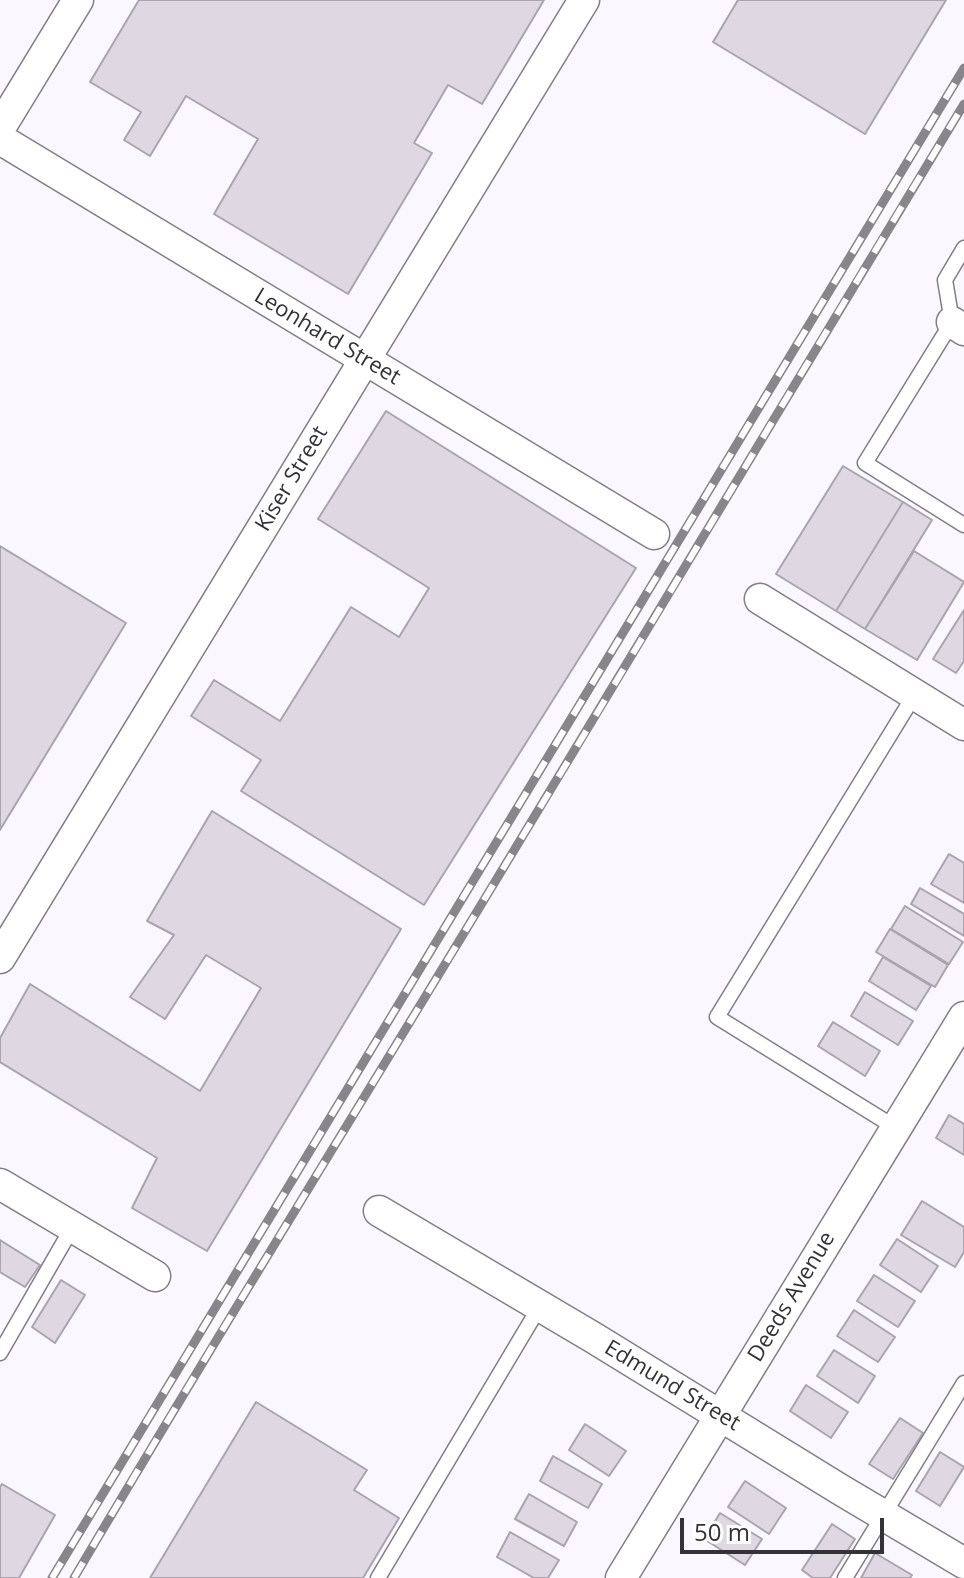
<!DOCTYPE html>
<html>
<head>
<meta charset="utf-8">
<style>
	body { margin:0 }
	#map { position:relative; width:964px; height:1578px; overflow:hidden; background:#fbf7fe; font-family:"Open Sans",sans-serif }
	canvas { display:block }
	.scale { position:absolute; left:680px; top:1518px; width:204px; height:36px; box-sizing:border-box; border:4px solid #343236; border-top:0; padding-left:10px; font-size:24px; line-height:28px; white-space:nowrap; color:#343236; -webkit-text-stroke:6px #fff; paint-order:stroke }
</style>
</head>
<body>
<div id="map">
<canvas width="964" height="1578"></canvas>
<div class="scale">50 m</div>
</div>
<script>
const g = document.querySelector('canvas').getContext('2d');
g.lineJoin = 'round';
function fillPath(path, color) {
  g.fillStyle = color;
  g.fill(path, 'evenodd');
}
function trace(path, color, width, dash) {
  g.strokeStyle = color;
  g.lineWidth = width;
  g.lineCap = dash ? 'butt' : 'round';
  g.setLineDash(dash || []);
  g.stroke(path);
}
function write(font, color, halo, rows, align = 'center') {
  g.font = font + ' "Open Sans",sans-serif';
  g.lineWidth = 8;
  g.setLineDash([]);
  g.textBaseline = 'middle';
  g.strokeStyle = halo;
  g.fillStyle = color;
  for (const [text, x, y, turn = 0] of rows) {
    g.save();
    g.translate(x, y);
    g.rotate((+turn || 0) * Math.PI / 180);
    g.textAlign = isNaN(turn) ? turn : align;
    if (halo) g.strokeText(text, 0, 0);
    g.fillText(text, 0, 0);
    g.restore();
  }
}
const building = new Path2D(`
	M139 0H544L482 104 448 85 414 143 432 153 348 294 214 214 258 139 186 96 150 156 124 140 141 112 90 82Z
	M738 0H946L865 134 713 42Z
	M386 411 636 568 424 905 241 791 261 760 191 716 214 680 280 721 351 607 399 637 429 588 318 519Z
	M843 466 903 502 836 611 776 574Z
	M903 502 932 520 865 629 836 611Z
	M0 546 126 623 0 830Z
	M914 551 964 582 917 660 865 629Z
	M964 610V661L956 673 933 659Z
	M212 811 401 929 207 1251 132 1208 157 1158 0 1062V1038L30 984 200 1091 261 988 206 955 165 1019 130 997 174 935 147 921Z
	M949 854 964 863V903L931 884Z
	M920 888 964 914V936L911 904Z
	M905 906 963 942 949 964 891 929Z
	M890 929 948 965 935 987 876 952Z
	M883 957 931 986 916 1010 869 981Z
	M865 992 913 1021 898 1045 851 1016Z
	M833 1022 880 1051 865 1076 818 1046Z
	M949 1115 964 1124V1155L936 1138Z
	M922 1201 964 1227V1252L955 1267 901 1235Z
	M897 1239 938 1266 921 1292 880 1265Z
	M0 1240 40 1265 25 1287 0 1272Z
	M874 1275 915 1301 898 1327 857 1301Z
	M61 1280 85 1295 55 1343 32 1327Z
	M854 1310 895 1337 878 1362 837 1336Z
	M834 1350 875 1376 858 1403 817 1376Z
	M806 1385 848 1412 831 1438 790 1411Z
	M256 1402 367 1470 354 1490 399 1518 363 1578H150Z
	M900 1418 923 1433 893 1479 869 1464Z
	M585 1424 626 1451 609 1476 569 1450Z
	M940 1452 964 1467 940 1506 916 1491Z
	M553 1456 602 1484 588 1508 540 1481Z
	M745 1481 786 1508 769 1534 728 1507Z
	M2 1484 55 1515 19 1578H0V1487Z
	M529 1494 577 1522 564 1546 515 1519Z
	M720 1513 762 1539 745 1565 704 1539Z
	M832 1524 855 1539 830 1578H813L802 1570Z
	M510 1532 559 1560 548 1578H534L497 1557Z
	M875 1553 912 1575 910 1578H861Z`);
const lane = new Path2D(`
	M964 248 945 280 952 322 865 463 964 525
	M896 1128 717 1017 915 694
	M0 1353 72 1228
	M378 1578 540 1306
	M845 1578 964 1383`);
const street = new Path2D(`
	M0 128 78 0
	M0 139 654 534
	M952 322 964 330
	M760 599 964 725
	M0 958 584 0
	M0 1184 155 1276
	M379 1211 594 1338 841 1490 964 1563
	M621 1578 964 1017`);
const rail = new Path2D(`
	M52 1578 964 68
	M74 1578C218 1334 367 1094 513 852 664 603 813 353 964 104`);
const streetNames = [
	["Leonhard Street",327,337,31],
	["Kiser Street",292,479,-59],
	["Deeds Avenue",792,1297,-59],
	["Edmund Street",672,1386,31]
];
fillPath(building, '#dfd8e3');
trace(building, '#aaa4ae', 2);
trace(lane, '#837d87', 17);
trace(street, '#837d87', 33);
trace(lane, '#fff', 14);
trace(street, '#fff', 30);
trace(rail, '#88858b', 9);
trace(rail, '#fff', 6, [18]);
write('22px', '#343236', '#fff', streetNames);
</script>
</body>
</html>
